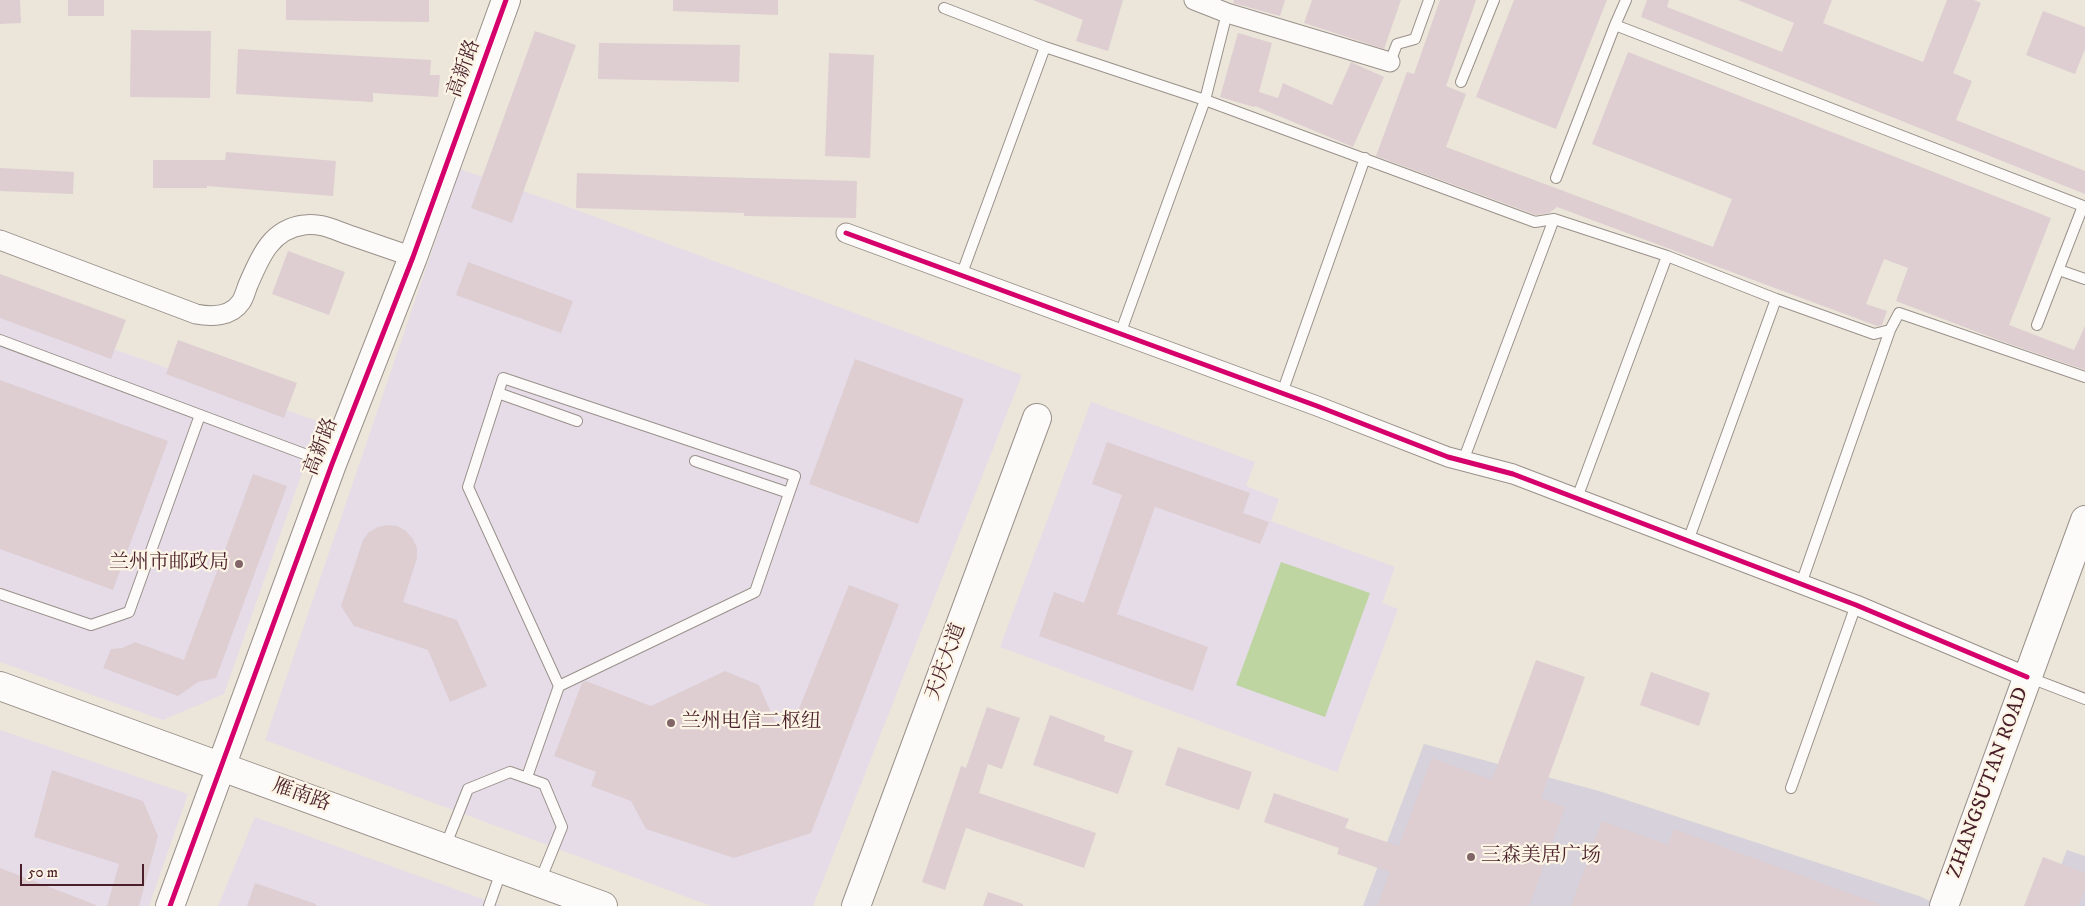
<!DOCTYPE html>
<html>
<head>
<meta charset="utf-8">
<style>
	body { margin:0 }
	#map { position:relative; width:2085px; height:906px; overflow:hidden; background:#ebe6d9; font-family:"IM FELL DW Pica",serif }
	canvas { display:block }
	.scale { position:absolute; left:20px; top:864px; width:124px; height:22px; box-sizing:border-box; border:2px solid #4a1f2b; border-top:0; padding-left:6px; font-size:15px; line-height:18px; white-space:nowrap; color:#4a1f2b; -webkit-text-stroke:4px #fcf5e5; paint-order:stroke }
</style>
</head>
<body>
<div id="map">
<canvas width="2085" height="906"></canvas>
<div class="scale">50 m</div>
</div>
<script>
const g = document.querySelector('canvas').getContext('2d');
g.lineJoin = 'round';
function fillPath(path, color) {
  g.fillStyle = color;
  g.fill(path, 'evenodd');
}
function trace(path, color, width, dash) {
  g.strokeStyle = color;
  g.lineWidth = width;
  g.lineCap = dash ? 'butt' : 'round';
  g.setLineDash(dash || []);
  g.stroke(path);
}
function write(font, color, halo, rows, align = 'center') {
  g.font = font + ' "IM FELL DW Pica","Noto Serif SC",serif';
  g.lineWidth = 4.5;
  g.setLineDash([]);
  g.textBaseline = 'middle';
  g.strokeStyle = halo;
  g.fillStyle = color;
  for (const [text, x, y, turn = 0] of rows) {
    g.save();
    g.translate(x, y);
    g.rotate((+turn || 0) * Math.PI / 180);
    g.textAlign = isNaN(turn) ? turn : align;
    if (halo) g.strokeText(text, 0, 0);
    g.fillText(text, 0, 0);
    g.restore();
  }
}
const built = new Path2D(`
	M460 169 563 205 1022 375 813 906H711L265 740Z
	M0 309 320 422 224 694 163 720 0 662Z
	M1091 402 1255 462 1246 486 1279 499 1271 521 1395 567 1382 603 1398 609 1337 772 1000 647Z
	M0 730 188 794 149 906H0Z
	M255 817 502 906H218Z`);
const industrial = new Path2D(`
	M1424 744 1599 791 1919 896 1941 906H1363Z
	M2067 850 2085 856V906H2027L2053 886Z`);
const green = new Path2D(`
	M1281 562 1370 593 1325 717 1236 685Z`);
const building = new Path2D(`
	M0 0H20L21 23 0 24Z
	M68 0H104V16H68Z
	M286 0H429V22L286 20Z
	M673 0H778V15L673 11Z
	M1033 0H1123L1108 51 1076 41 1083 20Z
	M1234 0H1285L1280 16 1233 3Z
	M1312 0H1401L1384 49 1304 23Z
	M1440 0H1476L1446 86 1466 94 1446 147 1713 247 1732 199 1592 144 1628 52 2051 218 2009 325 2074 350 2085 326V370L2001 341 1896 301 1908 268 1884 259 1866 304 1887 311 1882 325 1877 326 1557 207 1549 213 1536 215 1376 156 1407 72 1414 74Z
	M1514 0H1607L1556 129 1476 97Z
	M1647 0H1669L1667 7 1782 52 1794 23 1738 0H1832L1823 23 1923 62 1947 0H1974L1981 3 1953 73 1972 81 1956 120 2085 171V194L1641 17Z
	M2043 11 2085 27V49L2075 74 2026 55Z
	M131 30 211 31 210 98 130 97Z
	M535 31 576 45 512 223 471 208Z
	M1238 33 1272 43 1259 92 1278 98 1283 83 1332 105 1351 62 1384 77 1353 147 1255 106 1254 107 1220 97Z
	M599 43 740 45 739 82 598 79Z
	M238 49 431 60 430 75H440L438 97 373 93V102L236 94Z
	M829 53 874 55 870 158 825 156Z
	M226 152 336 161 333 196 207 186V188H153V160H225Z
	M0 168 74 172 73 194 0 191Z
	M577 173 857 181 856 218 744 216V213L576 208Z
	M288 251 345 272 329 315 272 294Z
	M468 262 573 301 561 333 456 295Z
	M0 274 126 320 111 359 0 318Z
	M178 340 297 383 284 418 166 374Z
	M855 359 964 399 918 524 809 484Z
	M0 380 168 441 113 590 0 549Z
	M1107 442 1250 493 1243 513 1269 522 1260 544 1155 507 1117 614 1208 647 1193 691 1039 636 1054 592 1084 603 1122 495 1092 484Z
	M253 474 287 486 216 678 198 682 178 696 103 668 111 649 122 648 135 642 184 660Z
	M387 525 397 526 406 531 413 539 417 548V558L403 602 457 620 487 686 450 702 428 650 354 626 341 606 363 540 369 532 378 527Z
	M849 585 899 604 811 833 734 858 646 829 631 801 591 786 596 772 554 756 582 683 586 681 651 706 725 671 759 685 776 724 794 721Z
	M1536 660 1585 677 1541 798 1565 807 1529 906H1377L1390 872 1337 854 1339 848 1264 822 1274 793 1349 819 1345 828 1399 846 1432 758 1492 780Z
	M1651 672 1710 693 1699 726 1640 705Z
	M987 707 1020 718 1002 769 988 764 979 793 1096 833 1084 868 966 828 945 890 922 882 961 766 966 768Z
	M1050 715 1105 736 1104 741 1133 751 1118 794 1033 765Z
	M1178 747 1252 772 1239 810 1165 785Z
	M52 770 143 801 158 836 139 906H107L119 864 34 837Z
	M1602 821 1668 845 1674 829 1879 904V906H1571Z
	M2043 857 2085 873V888L2078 906H2024Z
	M0 868 96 905V906H0Z
	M255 883 316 904V906H247Z
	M988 892 1023 904V906H983Z`);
const lane = new Path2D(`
	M944 8 1045 47 1205 100 1120 334
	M1227 13 1205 100 1535 222 1554 219 1667 256 1776 299 1874 334 1890 330 1899 313 2085 377
	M1615 25 1626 0
	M1390 62 1397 44 1415 39 1429 0
	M1461 82 1494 0
	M1556 178 1615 25 2083 206 2037 325
	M2059 270 2085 279
	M961 276 1045 47
	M0 340 331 464
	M503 378 795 476 755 592 559 686 468 487Z
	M498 393 577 421
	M1282 393 1365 158
	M695 461 789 493
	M1463 461 1554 219
	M1577 498 1667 256
	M1688 541 1776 299
	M1801 584 1890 330
	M0 594 91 625 129 612 200 415
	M2028 677 2085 699
	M527 777 559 686
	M1791 788 1856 605
	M445 847 468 789 510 772 544 784 562 827 540 881
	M489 906 502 869`);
const street = new Path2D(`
	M1194 0 1227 13 1390 62
	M846 233 1317 406 1448 457 1513 474 1856 605 2027 677
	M0 240 196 314C211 317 231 317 241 302 244 298 246 290 248 285 260 257 271 229 304 225 321 222 336 231 352 236 372 243 393 250 413 257`);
const secondary = new Path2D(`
	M0 686 603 906
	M170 906 332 464 413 257 506 0
	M856 906 1037 418
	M1944 906 2085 520`);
const cycleway = new Path2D(`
	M846 233 1317 406 1448 457 1513 474 1856 605 2027 677
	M170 906 332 464 413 257 506 0`);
const markers = [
	[239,564,5,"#826568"],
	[671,723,5,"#826568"],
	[1471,857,5,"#826568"]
];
const streetNames = [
	["高新路",465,69,-70],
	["高新路",322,447,-69],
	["天庆大道",947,662,-70],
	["ZHANGSUTAN ROAD",1989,783,-70],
	["雁南路",301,796,20]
];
const poiNames = [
	["兰州市邮政局",229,564,"right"],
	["兰州电信二枢纽",681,723],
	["三森美居广场",1481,857]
];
fillPath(built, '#e5dce8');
fillPath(industrial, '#d6d1da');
fillPath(green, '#bed4a1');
fillPath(building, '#deced2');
trace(lane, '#9a908b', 12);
trace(street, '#9a908b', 21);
trace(secondary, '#9a908b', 30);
trace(lane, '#fcfbf9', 10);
trace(street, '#fcfbf9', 19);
trace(secondary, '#fcfbf9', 28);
trace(cycleway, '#d6006c', 5);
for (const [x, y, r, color] of markers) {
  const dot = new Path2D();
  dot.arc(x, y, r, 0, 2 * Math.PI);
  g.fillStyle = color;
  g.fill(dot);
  trace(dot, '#fcf5e5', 2);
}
write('20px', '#4a1f2b', '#fcf5e5', streetNames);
write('20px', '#4a1f2b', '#fcf5e5', poiNames, 'left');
</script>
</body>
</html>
